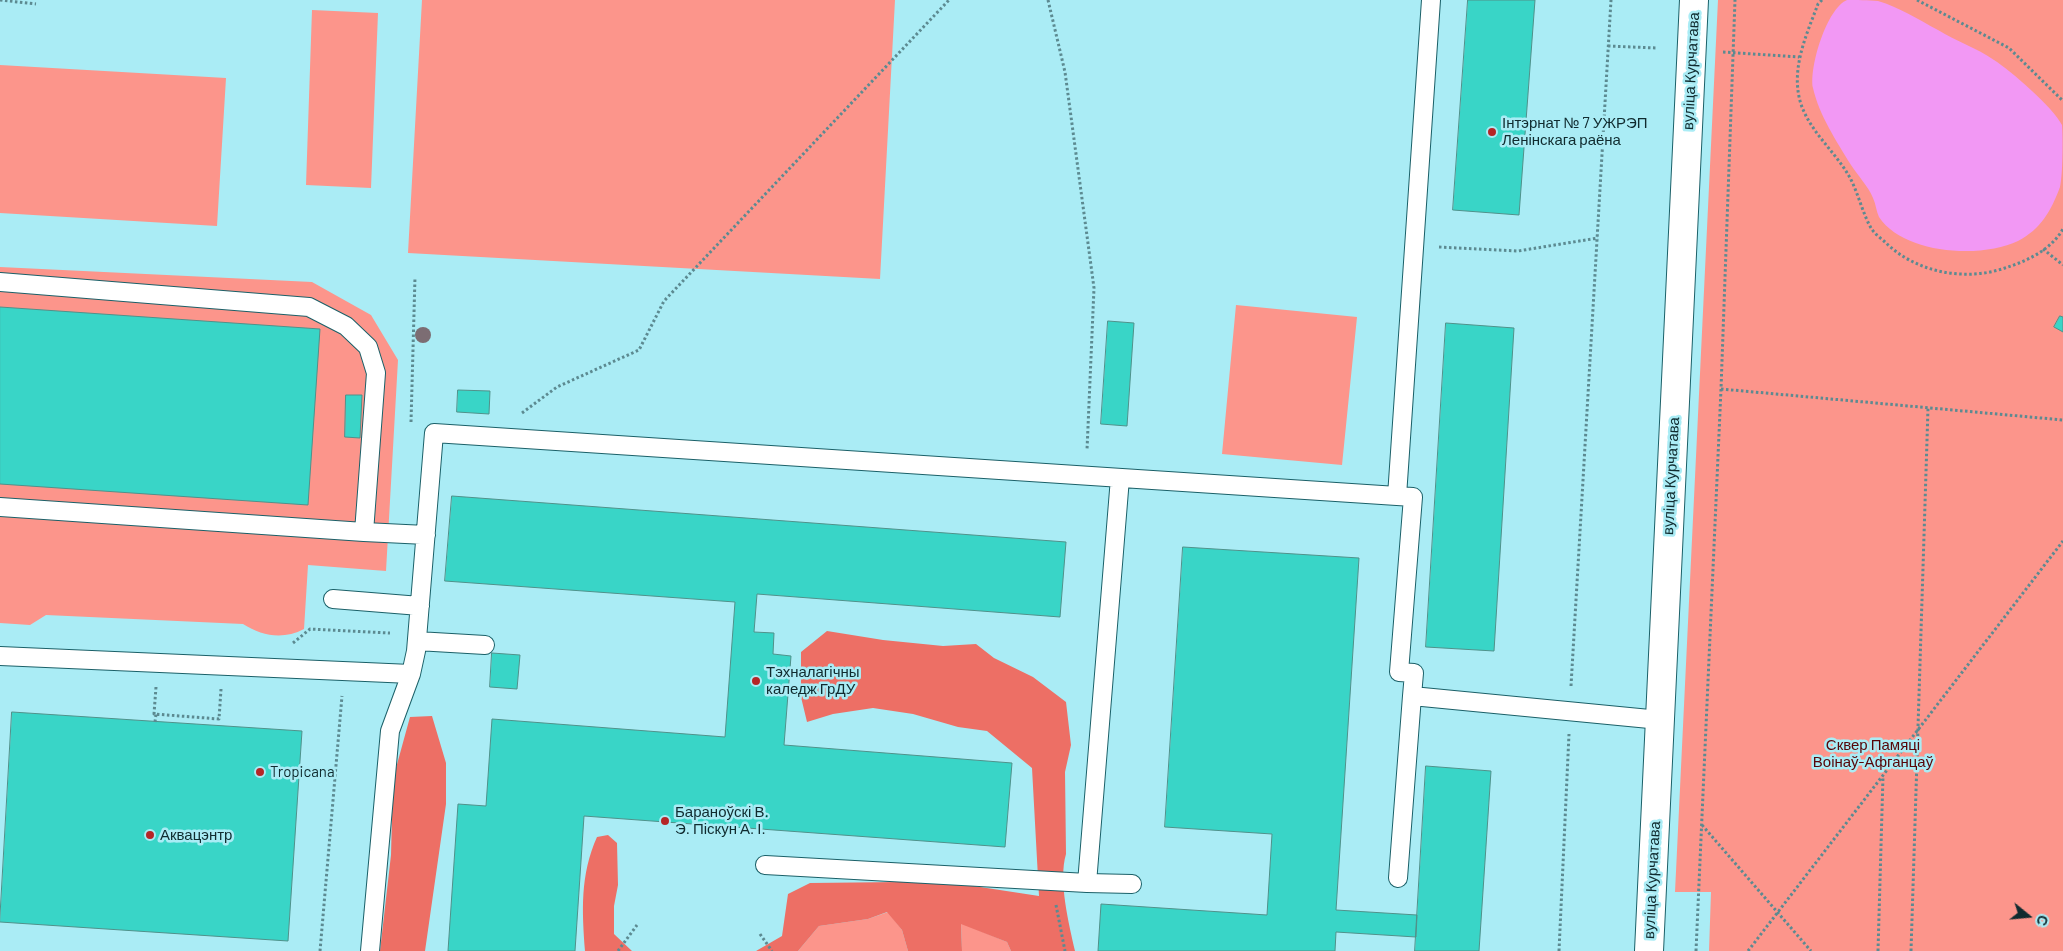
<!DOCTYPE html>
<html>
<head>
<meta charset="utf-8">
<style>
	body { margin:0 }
	#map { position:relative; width:2063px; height:951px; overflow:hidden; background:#aaecf5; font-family:Barlow,sans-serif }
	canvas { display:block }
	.north { position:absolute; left:2003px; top:891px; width:50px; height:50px; -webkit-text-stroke:4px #aaecf5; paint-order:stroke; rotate:107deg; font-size:14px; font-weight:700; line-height:20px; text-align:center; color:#102b2f }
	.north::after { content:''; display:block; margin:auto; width:18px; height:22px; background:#102b2f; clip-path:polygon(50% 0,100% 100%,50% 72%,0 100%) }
</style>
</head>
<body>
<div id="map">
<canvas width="2063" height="951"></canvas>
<div class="north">С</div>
</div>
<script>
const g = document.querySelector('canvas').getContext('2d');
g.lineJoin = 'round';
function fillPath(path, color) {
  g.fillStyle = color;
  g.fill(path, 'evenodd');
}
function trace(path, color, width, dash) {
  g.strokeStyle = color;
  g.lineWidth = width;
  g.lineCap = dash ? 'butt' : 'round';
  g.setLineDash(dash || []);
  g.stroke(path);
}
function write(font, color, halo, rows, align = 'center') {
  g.font = font + ' Barlow,sans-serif';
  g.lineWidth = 5;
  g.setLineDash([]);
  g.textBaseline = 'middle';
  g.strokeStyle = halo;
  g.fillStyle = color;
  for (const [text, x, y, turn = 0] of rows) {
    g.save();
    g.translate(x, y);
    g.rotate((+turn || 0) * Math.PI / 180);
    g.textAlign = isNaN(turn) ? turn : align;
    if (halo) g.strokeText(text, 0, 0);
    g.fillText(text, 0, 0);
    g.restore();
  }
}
const green = new Path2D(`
	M422 0H895L880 279 408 253Z
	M1718 0H2063V951H1709L1711 892H1675Z
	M312 10 378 13 371 188 306 185Z
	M0 65 226 78 217 226 0 213Z
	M0 267 312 282 371 315 398 360 386 571 308 565 304 629C283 640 262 636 243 624L46 615 30 625 0 623Z
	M1236 305 1357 317 1342 465 1222 454Z
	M888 912 902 930 908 951H798L819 926 868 919Z
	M961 923 1007 942 1011 951H962Z`);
const forest = new Path2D(`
	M827 631 883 640 943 646 976 644 994 658 1033 677 1066 702 1071 745 1065 772 1066 854C1058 881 1069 924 1075 951H1011L1007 942 961 924 962 951H908L902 930 887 912 868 919 819 926 798 951H756L782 936 788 894 810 883 900 882 954 883 1039 896 1032 768 987 731 958 727 913 714 873 708 833 714 807 722 801 697V652Z
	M432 716 446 763V804L425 951H380L391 855 393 779 410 717Z
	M608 835 617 843 618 885 614 906V934L632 951H585C582 911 580 875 597 837Z`);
const water = new Path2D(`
	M1847 0C1856 0 1869 0 1878 1 1899 7 1919 20 1938 30 1956 41 1977 48 1994 60 2011 71 2053 107 2062 125 2063 136 2063 175 2060 187 2051 211 2041 229 2018 241 1981 259 1903 254 1879 217 1876 211 1876 204 1873 198 1868 186 1858 176 1851 165 1837 142 1819 115 1813 88 1809 67 1827 8 1847 0Z`);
const building = new Path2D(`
	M1468 0H1535L1519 215 1453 210Z
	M0 307 320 329 308 505 0 484Z
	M2060 316 2063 317V332L2054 327Z
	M1108 321 1134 323 1127 426 1101 424Z
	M1446 323 1514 328 1494 651 1426 647Z
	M458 390 490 391 489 414 457 412Z
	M346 395H362L360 438 345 437Z
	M452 496 1066 542 1060 617 757 594 754 632 774 633 773 654 791 656 784 745 1012 763 1005 847 584 816 575 951H448L458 804 486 806 492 719 725 737 735 602 445 581Z
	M1183 547 1359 558 1336 910 1417 915 1416 937 1336 932 1335 951H1098L1101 904 1267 915 1272 834 1165 827Z
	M492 653 520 655 517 689 490 687Z
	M12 712 302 731 288 941 0 922Z
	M1426 766 1491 771 1479 951H1415Z`);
const path = new Path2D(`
	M0 0 36 4
	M1048 0 1065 72 1094 288 1087 450
	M1822 0 1818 4C1806 36 1789 72 1802 107 1812 133 1835 152 1849 176 1858 192 1862 212 1871 228 1874 233 1880 238 1885 242 1915 272 1964 282 2005 268 2027 261 2051 250 2063 229
	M1917 0 2009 48 2063 101
	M1608 46 1656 48
	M1723 52 1799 57
	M1439 247 1518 251 1598 238
	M2043 249 2063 265
	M1721 389 2063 420
	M522 413 557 387 639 350 664 301 949 0
	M411 422 415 277
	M293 643 310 629 390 633
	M1571 686 1611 0
	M156 687 154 714 219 719 221 689
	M155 722 156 714
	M1702 825 1811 951
	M1056 905 1065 951
	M760 934 772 951
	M320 951 342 696
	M618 951 637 925
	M1559 951 1569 734
	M1696 951 1721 389 1735 0
	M1748 951 2063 541
	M1878 951 1883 776
	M1911 951 1928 408`);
const lane = new Path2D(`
	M0 282 309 307 346 326 368 347 376 373 364 532 0 507
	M1120 478 1087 883 1132 884
	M1397 496 1413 497 1399 672 1414 673 1412 696
	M364 532 426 535
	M333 599 420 606
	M417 641 485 645
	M0 656 411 674
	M765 865 1087 883
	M1398 878 1412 696 1660 720
	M370 951 390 731 411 674 416 651 434 433 1397 496 1431 0`);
const secondary = new Path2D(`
	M1649 951 1694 0`);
const trees = [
	[423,335]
];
const markers = [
	[1492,132,5,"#b52526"],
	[756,681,5,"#b52526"],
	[260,772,5,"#b52526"],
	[665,821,5,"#b52526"],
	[150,835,5,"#b52526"]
];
const streetNames = [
	["вуліца Курчатава",1691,71,-87],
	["вуліца Курчатава",1671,476,-87],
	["вуліца Курчатава",1652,880,-87]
];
const poiNames = [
	["Інтэрнат № 7 УЖРЭП",1502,123],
	["Ленінскага раёна",1502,140],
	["Тэхналагічны",766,672],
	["каледж ГрДУ",766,689],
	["Tropicana",270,772],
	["Бараноўскі В.",675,812],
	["Э. Піскун А. І.",675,829],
	["Аквацэнтр",160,835]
];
const parkNames = [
	["Сквер Памяці",1873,745],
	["Воінаў-Афганцаў",1873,762]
];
fillPath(green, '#fc958b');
fillPath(forest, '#ed6f65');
fillPath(water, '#f298f4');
fillPath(building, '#39d5c7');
trace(building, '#50918a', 1);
trace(lane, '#1b6068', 20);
trace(secondary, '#1b6068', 30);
trace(path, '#5c8a91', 3, [2.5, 2.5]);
trace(lane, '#fff', 18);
trace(secondary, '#fff', 28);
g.fillStyle = '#7c6d73';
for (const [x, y] of trees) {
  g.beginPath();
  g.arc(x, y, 8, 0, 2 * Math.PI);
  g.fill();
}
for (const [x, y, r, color] of markers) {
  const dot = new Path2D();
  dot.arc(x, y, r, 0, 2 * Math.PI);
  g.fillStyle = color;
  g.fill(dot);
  trace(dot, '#aaecf5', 2);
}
write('15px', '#102b2f', '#aaecf5', streetNames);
write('15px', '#102b2f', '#aaecf5', poiNames, 'left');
write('15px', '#570508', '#aaecf5', parkNames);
</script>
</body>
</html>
